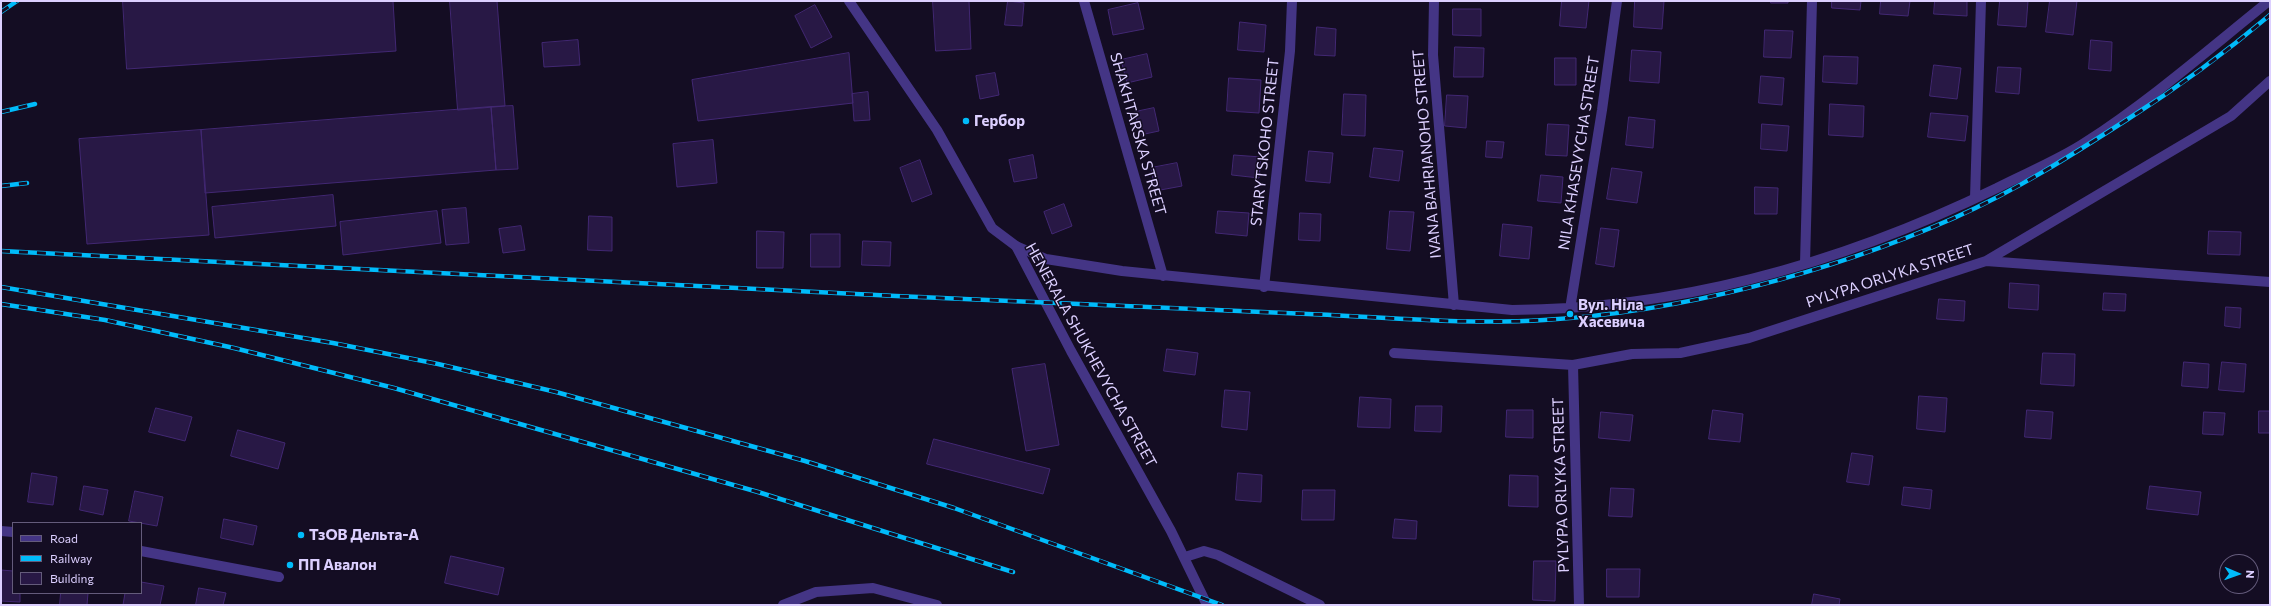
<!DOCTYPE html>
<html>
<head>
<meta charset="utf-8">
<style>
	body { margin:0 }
	#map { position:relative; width:2271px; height:606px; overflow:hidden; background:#140d23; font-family:Commissioner,sans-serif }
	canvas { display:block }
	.frame { position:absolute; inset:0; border:2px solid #dccfff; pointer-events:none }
	.legend { position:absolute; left:12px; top:522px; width:130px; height:72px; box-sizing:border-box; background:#140d23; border:1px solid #645b7b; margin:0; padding:5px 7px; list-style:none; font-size:12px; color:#dccfff }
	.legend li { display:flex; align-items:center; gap:8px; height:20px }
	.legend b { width:20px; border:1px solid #645b7b }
	.north { position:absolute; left:2219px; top:554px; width:40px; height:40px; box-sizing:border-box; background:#140d23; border:1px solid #645b7b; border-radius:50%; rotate:92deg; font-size:11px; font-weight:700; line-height:16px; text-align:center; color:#dccfff }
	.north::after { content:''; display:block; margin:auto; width:14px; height:18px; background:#00bbfa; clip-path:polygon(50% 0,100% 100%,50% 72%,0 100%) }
</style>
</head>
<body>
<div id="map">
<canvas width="2271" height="606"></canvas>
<div class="frame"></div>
<ul class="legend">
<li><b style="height:5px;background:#443585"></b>Road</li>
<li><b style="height:5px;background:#00bbfa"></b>Railway</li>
<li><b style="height:11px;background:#281845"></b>Building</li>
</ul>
<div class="north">N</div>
</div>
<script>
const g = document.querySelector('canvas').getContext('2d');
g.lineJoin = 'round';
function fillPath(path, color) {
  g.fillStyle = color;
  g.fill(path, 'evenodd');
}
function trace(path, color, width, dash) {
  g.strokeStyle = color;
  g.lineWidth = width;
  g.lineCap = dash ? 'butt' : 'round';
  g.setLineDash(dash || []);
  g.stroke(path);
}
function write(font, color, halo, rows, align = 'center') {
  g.font = font + ' Commissioner,sans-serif';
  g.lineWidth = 3;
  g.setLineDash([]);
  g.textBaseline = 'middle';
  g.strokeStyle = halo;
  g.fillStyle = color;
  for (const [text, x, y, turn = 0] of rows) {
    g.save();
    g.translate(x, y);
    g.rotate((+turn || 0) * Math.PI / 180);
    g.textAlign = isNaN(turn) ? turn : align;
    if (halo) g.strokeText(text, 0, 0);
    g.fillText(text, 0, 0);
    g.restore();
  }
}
const building = new Path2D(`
	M123 1H393L396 51 127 69Z
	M450 1H497L505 106 458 110Z
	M933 1H969L971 49 936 51Z
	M1008 1 1024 3 1022 26 1005 25Z
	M1562 1H1589L1586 28 1560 26Z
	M1635 1H1664L1662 29 1634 27Z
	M1771 1H1788V3H1771Z
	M1832 1H1861L1860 10 1832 8Z
	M1881 1H1910L1908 16 1880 14Z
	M1935 1H1967V16L1934 14Z
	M2000 1H2028L2026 27 1998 25Z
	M2050 1H2077L2073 35 2046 32Z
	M1138 3 1144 29 1113 35 1108 10Z
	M815 5 832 37 811 48 795 16Z
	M1453 9H1481V36L1453 35Z
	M1240 22 1266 25 1264 52 1238 50Z
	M1317 27 1336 29 1335 56 1315 55Z
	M1765 30 1793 31 1791 58 1764 57Z
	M578 40 580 65 544 67 542 43Z
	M2091 40 2112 42 2111 71 2089 69Z
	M1455 47 1484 48 1483 77H1454Z
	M1632 50 1661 52 1659 83 1630 81Z
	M849 53 853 103 698 121 692 80Z
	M1147 54 1152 77 1127 83 1121 60Z
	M1824 56 1858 57 1857 84 1823 82Z
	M1555 58H1576V85H1555Z
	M1934 65 1961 68 1957 99 1930 96Z
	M1998 67 2021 68 2019 94 1996 92Z
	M995 73 999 95 980 99 976 76Z
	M1761 76 1784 78 1782 105 1759 103Z
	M1229 78 1261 80 1259 113 1227 111Z
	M868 92 870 120 854 121 852 94Z
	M1344 94 1366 95 1365 136 1342 135Z
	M1447 95 1468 96 1466 128 1445 126Z
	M1830 104 1864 106 1863 137 1829 135Z
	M513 106 518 169 496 170 491 107Z
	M491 107 496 170 205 193 201 130Z
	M1154 108 1159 131 1140 135 1135 112Z
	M1931 113 1968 116 1965 141 1928 137Z
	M1629 117 1655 120 1653 148 1626 145Z
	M1548 124 1569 125 1567 156 1546 155Z
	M1762 124 1789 126 1787 151 1761 149Z
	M201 130 209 235 87 244 79 139Z
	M713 140 717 183 677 187 673 144Z
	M1487 141 1504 142 1502 158 1486 157Z
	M1374 148 1403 151 1399 181 1370 177Z
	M1309 151 1333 153 1330 183 1306 181Z
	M1033 155 1037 178 1014 182 1009 160Z
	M1234 155 1261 157 1259 178 1232 175Z
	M920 160 932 194 912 202 900 168Z
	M1177 163 1182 186 1155 191 1151 168Z
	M1612 168 1642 172 1637 203 1607 199Z
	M1541 175 1563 177 1561 203 1538 201Z
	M1755 187 1778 188 1777 214H1755Z
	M333 195 336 226 215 238 212 207Z
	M1064 204 1072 226 1052 234 1044 212Z
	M466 208 469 243 446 245 442 210Z
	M437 211 441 243 343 255 340 222Z
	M1218 211 1249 213 1247 236 1216 233Z
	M1390 211 1414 212 1410 251 1387 249Z
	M1300 213 1321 214 1320 241 1299 240Z
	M589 216 612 217V251L588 250Z
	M1503 224 1532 227 1529 259 1500 256Z
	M521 226 525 250 503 253 499 229Z
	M1601 228 1619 230 1614 267 1596 264Z
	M757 231 784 232 783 268H757Z
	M2209 231 2241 232 2240 255 2208 254Z
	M811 234H840V267H811Z
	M863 241 891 242 890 266 862 265Z
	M2010 283 2039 285 2038 310 2009 308Z
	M2104 293 2126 294 2125 311 2103 310Z
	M1939 299 1965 301 1964 321 1937 319Z
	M2226 307 2241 308 2240 328 2225 326Z
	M1167 349 1198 353 1195 375 1164 371Z
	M2043 353 2075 354 2074 386 2041 384Z
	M2184 362 2209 364 2208 388 2182 386Z
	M2222 362 2246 364 2244 392 2219 390Z
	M1045 364 1059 445 1026 451 1012 369Z
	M1225 390 1250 392 1247 430 1222 427Z
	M1919 396 1947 398 1945 432 1917 429Z
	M1360 397 1391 399 1390 428 1358 427Z
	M1416 406H1442L1441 432 1415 431Z
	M156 408 192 417 185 441 149 432Z
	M1507 410H1533V438L1506 437Z
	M1713 410 1743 414 1740 442 1709 439Z
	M2027 410 2053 412 2051 439 2025 437Z
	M2259 411H2270V433H2259Z
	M1601 412 1633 415 1630 441 1599 438Z
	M2204 412 2225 413 2223 435 2203 434Z
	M238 430 285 443 278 469 231 456Z
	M934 439 1050 469 1043 494 927 464Z
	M1852 453 1873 456 1869 485 1847 482Z
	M32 473 57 477 53 505 28 502Z
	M1238 473 1262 475 1261 502 1236 500Z
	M1510 475 1538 476V507L1509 506Z
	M84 486 108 490 103 515 80 510Z
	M2150 486 2201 492 2198 515 2147 509Z
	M1904 487 1932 490 1930 509 1902 505Z
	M1611 488 1634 489 1632 517 1609 516Z
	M1303 490H1335L1334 520H1302Z
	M135 491 163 497 157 526 129 521Z
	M224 519 257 526 253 545 221 538Z
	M1395 519 1417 521 1416 539 1393 538Z
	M451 556 504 568 498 595 445 583Z
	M1534 561H1556L1555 601 1533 600Z
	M1607 569H1640L1639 597H1607Z
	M1 570 13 571V593H20V602L1 601Z
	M141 582 164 586 160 605H123L125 593H141Z
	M199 588 226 593 223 605H196Z
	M61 593H88L87 605H60Z
	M1814 594 1840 599 1839 605H1812Z`);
const minor = new Path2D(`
	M1084 1 1163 276
	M1434 1 1433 55 1454 305
	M1975 198 1981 1
	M1016 246 1046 259 1122 271 1512 310C1681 309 1845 262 1997 188 2026 173 2059 160 2086 142 2151 100 2209 49 2269 1
	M1986 261 2231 116 2270 81
	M1805 263 1812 1
	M1264 287 1290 51 1292 1
	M1570 309 1602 110 1617 1
	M1394 353 1573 365 1632 354 1680 353 1749 338 1986 261 2270 282
	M1573 365 1579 605
	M1 531 13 532
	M141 551 279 577
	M1185 557 1204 551 1218 555 1320 605
	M783 605 816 592 873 588 937 605`);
const tertiary = new Path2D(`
	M849 1 937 130 992 228 1016 246 1071 351 1171 531 1207 605`);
const rail = new Path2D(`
	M1 12 17 1
	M1 112 35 104
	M1 186 27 183
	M1 251C299 266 598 281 896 296 1033 302 1171 308 1308 314 1386 317 1465 325 1544 320 1680 312 1829 273 1954 218 2015 191 2072 155 2128 119 2177 88 2225 53 2270 15
	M1 287 333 343 438 364 556 392 805 461 954 508 1222 605
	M1 304 105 320 234 348 394 388 758 492 1013 572`);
const markers = [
	[966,121,4,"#00bbfa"],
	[1570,314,4,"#00bbfa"],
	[301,535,4,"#00bbfa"],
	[290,565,4,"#00bbfa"]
];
const poiNames = [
	["Гербор",974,121],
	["Вул. Ніла",1578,305],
	["Хасевича",1578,322],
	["ТзОВ Дельта-А",309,535],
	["ПП Авалон",298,565]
];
const streetNames = [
	["SHAKHTARSKA STREET",1138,134,74],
	["STARYTSKOHO STREET",1265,142,-84],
	["NILA KHASEVYCHA STREET",1579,153,-81],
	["IVANA BAHRIANOHO STREET",1427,154,-95],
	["PYLYPA ORLYKA STREET",1890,276,-18],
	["HENERALA SHUKHEVYCHA STREET",1091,355,61],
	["PYLYPA ORLYKA STREET",1561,485,-92]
];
fillPath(building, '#281845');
trace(building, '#422873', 1);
trace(minor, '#443585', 10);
trace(tertiary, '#443585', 10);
trace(rail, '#00bbfa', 4.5);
trace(rail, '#140d23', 3, [9]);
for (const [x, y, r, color] of markers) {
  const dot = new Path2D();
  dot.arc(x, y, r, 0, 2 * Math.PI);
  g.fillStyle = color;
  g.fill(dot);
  trace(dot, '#140d23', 1.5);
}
write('bold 15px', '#dccfff', '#140d23', poiNames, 'left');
write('15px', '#dccfff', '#140d23', streetNames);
</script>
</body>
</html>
